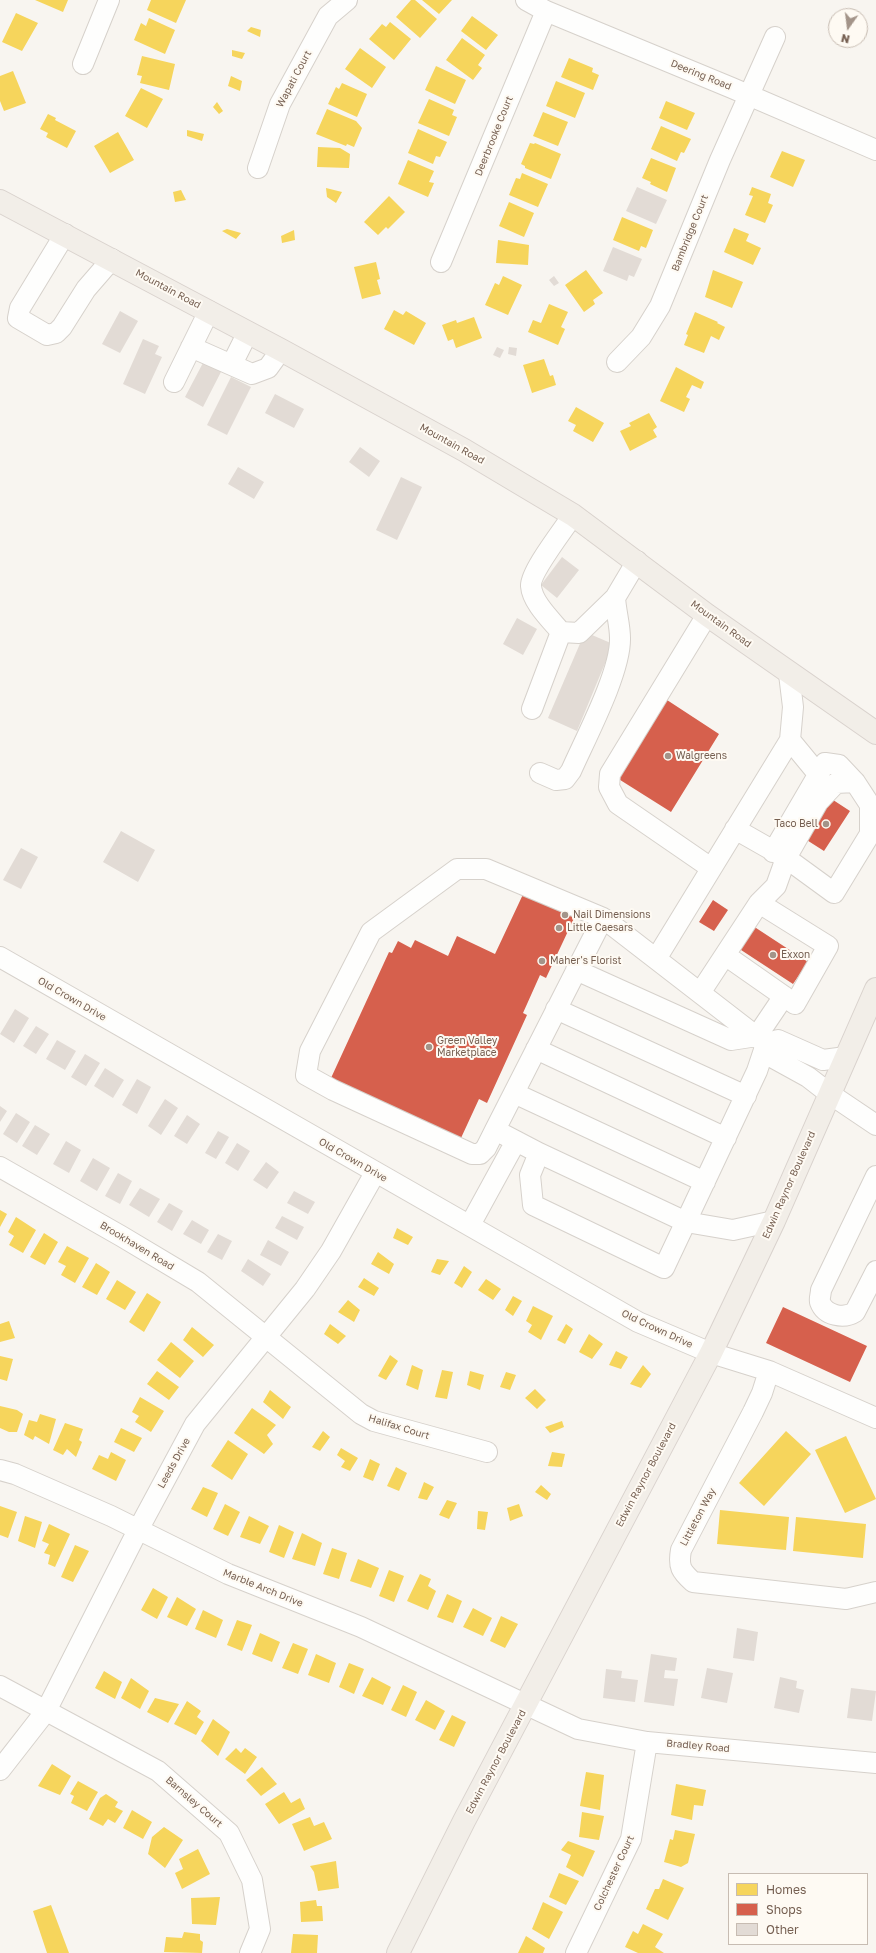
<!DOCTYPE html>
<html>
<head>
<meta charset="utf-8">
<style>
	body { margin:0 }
	#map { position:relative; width:876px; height:1953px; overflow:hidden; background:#f8f5f0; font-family:"Golos Text",sans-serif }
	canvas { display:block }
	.legend { position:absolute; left:728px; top:1873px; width:140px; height:72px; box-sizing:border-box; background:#fefaf3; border:1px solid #c7bcb2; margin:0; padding:5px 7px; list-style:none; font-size:12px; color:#755f51 }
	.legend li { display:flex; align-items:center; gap:8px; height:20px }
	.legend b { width:20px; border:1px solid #c7bcb2 }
	.north { position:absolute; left:828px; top:8px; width:40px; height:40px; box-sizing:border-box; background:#fefaf3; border:1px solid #c7bcb2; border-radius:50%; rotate:194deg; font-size:11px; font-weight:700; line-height:16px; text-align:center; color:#755f51 }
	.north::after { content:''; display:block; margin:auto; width:14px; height:18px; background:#a39489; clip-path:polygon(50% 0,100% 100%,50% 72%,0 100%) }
</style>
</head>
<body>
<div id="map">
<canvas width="876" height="1953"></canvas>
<ul class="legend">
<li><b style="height:11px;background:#f6d55c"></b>Homes</li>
<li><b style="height:11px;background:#d6604d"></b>Shops</li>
<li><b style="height:11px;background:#e2dbd5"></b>Other</li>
</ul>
<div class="north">N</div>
</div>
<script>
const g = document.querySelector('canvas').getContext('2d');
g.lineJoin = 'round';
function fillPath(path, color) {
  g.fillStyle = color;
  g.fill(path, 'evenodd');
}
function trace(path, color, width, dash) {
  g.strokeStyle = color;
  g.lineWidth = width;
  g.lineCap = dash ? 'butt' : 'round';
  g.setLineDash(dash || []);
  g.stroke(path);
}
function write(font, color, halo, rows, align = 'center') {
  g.font = font + ' "Golos Text",sans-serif';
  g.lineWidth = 4;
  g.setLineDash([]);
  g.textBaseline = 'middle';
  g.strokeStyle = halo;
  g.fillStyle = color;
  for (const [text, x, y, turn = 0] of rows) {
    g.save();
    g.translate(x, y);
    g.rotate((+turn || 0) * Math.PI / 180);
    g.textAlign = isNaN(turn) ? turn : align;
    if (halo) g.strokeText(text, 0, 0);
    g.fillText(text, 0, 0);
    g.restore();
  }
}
const homes = new Path2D(`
	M35 0H68L63 12Z
	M151 0H186L176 23 147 10Z
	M411 0H415L437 19 420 38 396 17Z
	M422 0H452L439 14Z
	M16 13 38 23 22 51 2 42Z
	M472 16 498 35 486 50 461 31Z
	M149 18 175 30 165 54 134 40 141 23 146 26Z
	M390 22 411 39 394 60 369 39 382 24 386 27Z
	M251 27 261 30 260 37 247 31Z
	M462 38 485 55 478 65 482 68 473 80 446 60Z
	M360 48 386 67 372 88 345 69Z
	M232 50 245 53 242 59 232 56Z
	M142 56 175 64 169 90 140 83 142 76 137 75Z
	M569 58 593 68 592 72 599 75 593 90 561 77Z
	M436 66 466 80 455 104 425 90Z
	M13 71 26 103 4 111 0 101V76Z
	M231 76 242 81 240 91 228 86Z
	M556 81 585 93 575 118 546 106Z
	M342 83 367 94 357 117 328 104 336 87 339 89Z
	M141 88 163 99 147 128 125 116Z
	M429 99 454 110 452 115 457 117 449 136 418 123Z
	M666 101 695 113 687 130 659 118Z
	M217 102 223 111 219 114 213 107Z
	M327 109 356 121 362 128 354 147 347 144 346 146 316 134Z
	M543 112 568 122 558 146 533 136Z
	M48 114 56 118 55 120 76 131 67 148 46 137 48 133 40 129Z
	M661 126 691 139 684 153 681 152 677 161 651 149Z
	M418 129 447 142 440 157 436 156 433 164 408 153Z
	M187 130 204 134 202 141 187 136Z
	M118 132 134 160 110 173 94 146Z
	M530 143 534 144 535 143 561 154 551 179 525 168V166L521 164Z
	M318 147 340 148 350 154 349 168 317 167Z
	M782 151 805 160 793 187 770 177Z
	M651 158 676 168 667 192 650 184 651 182 642 178Z
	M408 160 434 171 429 182 434 183 428 197 398 184Z
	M522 173 548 184 538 207 509 195 516 178 520 179Z
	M752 187 771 194 768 203 773 205 765 223 745 215 753 196 749 195Z
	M326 188 342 192 336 203 327 197Z
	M181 190 186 200 175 202 173 192Z
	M389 196 405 212 388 229 386 227 378 235 364 222Z
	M509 202 534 213 524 237 499 226Z
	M622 217 653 230 646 248 641 246 639 251 613 240Z
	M734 228 749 234 746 241 761 248 753 265 724 252Z
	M227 229 241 233 236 239 222 231Z
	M294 230 295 240 282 243 281 236Z
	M498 240 529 245 528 265 496 263Z
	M376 262 380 279 377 280 381 294 362 299 354 267Z
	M586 270 603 293 593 300 595 304 584 312 565 285Z
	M713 270 743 282 732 308 705 297Z
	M503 276 522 285 508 315 485 305 495 283 499 285Z
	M549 304 568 312 561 327 565 329 558 345 528 332 533 320 541 323Z
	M394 310 403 315 406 311 426 323 414 345 384 329Z
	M695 312 718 322 717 323 725 327 719 340 711 336 704 353 684 345 688 335 686 334Z
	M474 317 482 338 456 348 453 339 448 341 442 325 456 320 457 323Z
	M544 359 550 376 553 375 556 385 532 393 523 365Z
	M676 367 704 382 701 389 692 385 686 397 690 399 684 412 660 401Z
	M576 407 604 423 593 442 573 431 576 425 568 421Z
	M649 413 657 427 653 430 657 437 630 451 620 431 631 426 629 423Z
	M0 1210 7 1214 0 1227Z
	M16 1217 36 1230 23 1253 9 1245 14 1236 8 1232Z
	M397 1228 413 1237 408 1245 393 1238Z
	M44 1233 58 1242 45 1265 30 1257Z
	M67 1246 89 1258 75 1283 61 1275 66 1266 58 1262Z
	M378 1252 394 1264 389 1274 371 1264Z
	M437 1259 449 1261 440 1275 431 1272Z
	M96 1263 110 1272 97 1295 82 1287Z
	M464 1266 472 1272 462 1288 454 1283Z
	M364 1278 379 1288 374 1296 358 1287Z
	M486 1279 501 1289 493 1300 478 1290Z
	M117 1280 136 1292 125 1310 106 1299Z
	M147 1293 161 1302 144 1332 129 1322Z
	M513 1296 522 1301 513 1316 505 1310Z
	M348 1300 360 1310 354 1322 338 1312Z
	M533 1306 553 1316 541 1340 528 1332 532 1325 526 1321Z
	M9 1321 15 1338 0 1342V1324Z
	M330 1324 346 1336 338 1344 324 1334Z
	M566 1324 573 1329 565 1344 557 1340Z
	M192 1327 214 1345 203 1357 183 1340Z
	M589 1334 603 1344 592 1359 579 1352Z
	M171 1342 194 1361 180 1378 157 1360Z
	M616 1351 628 1357 621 1369 609 1365Z
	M390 1355 398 1361 386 1380 378 1376Z
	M0 1356 13 1359 7 1381 0 1379Z
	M412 1365 423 1370 418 1390 406 1385Z
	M643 1365 651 1374 641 1388 630 1384Z
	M442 1370 453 1372 447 1399 435 1397Z
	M157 1371 179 1387 169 1400 147 1384Z
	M470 1371 484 1375 480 1390 467 1385Z
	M506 1372 516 1375 510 1390 500 1387Z
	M535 1389 546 1400 537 1409 525 1398Z
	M270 1390 291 1407 283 1419 263 1402Z
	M140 1397 164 1411 151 1432 135 1422 139 1416 132 1412Z
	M0 1406 17 1410 23 1414 17 1432H9L0 1428Z
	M252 1408 276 1425 267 1435 273 1444 264 1454 234 1433Z
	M40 1414 56 1419 49 1444 35 1436 33 1440 24 1435 29 1420 37 1422Z
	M562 1421 564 1427 550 1433 545 1427Z
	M65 1423 83 1429 79 1440 82 1442 76 1457 67 1449 63 1455 53 1450Z
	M121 1428 142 1438 134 1452 114 1442Z
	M323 1431 330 1437 320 1451 312 1447Z
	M786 1431 811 1454 764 1506 739 1483Z
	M846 1436 876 1499 845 1513 815 1450Z
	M228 1440 248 1454 232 1480 211 1466Z
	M341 1448 358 1458 350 1471 341 1467 345 1461 337 1455Z
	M111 1452 126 1460 116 1481 92 1469 99 1455 108 1459Z
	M552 1452 565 1454 562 1467 548 1466Z
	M370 1459 380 1464 373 1481 363 1477Z
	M396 1467 407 1473 399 1491 387 1486Z
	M424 1482 434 1487 427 1500 418 1498Z
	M541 1485 551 1494 547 1500 535 1492Z
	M203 1487 218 1493 207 1517 191 1509Z
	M447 1500 457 1503 449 1519 439 1515Z
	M225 1504 240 1512 228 1536 213 1529Z
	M519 1504 523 1516 510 1521 507 1508Z
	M0 1506 17 1512 8 1538 0 1535Z
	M720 1510 789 1517 786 1550 717 1544Z
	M478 1511 488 1512 485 1530 477 1529Z
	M25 1516 42 1522 35 1548 18 1541Z
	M249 1516 269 1526 260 1544 240 1537Z
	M796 1517 866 1524 863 1558 793 1551Z
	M49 1524 70 1534 55 1567 48 1564 50 1555 44 1553 49 1544 42 1541Z
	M279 1525 294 1532 284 1558 269 1552Z
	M302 1533 322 1543 315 1566 292 1559Z
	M75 1545 89 1551 73 1582 61 1577Z
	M332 1548 347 1553 339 1579 323 1574Z
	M358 1559 379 1568 371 1588 350 1581Z
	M389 1570 404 1576 394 1602 379 1596Z
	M420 1574 431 1579 428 1586 436 1591 428 1610 407 1601Z
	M153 1588 168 1597 157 1619 141 1610Z
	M447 1594 462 1601 453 1623 437 1617Z
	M177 1597 196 1609 187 1626 167 1617Z
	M473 1608 492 1618 483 1636 463 1627Z
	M203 1610 223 1620 216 1638 195 1629Z
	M501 1616 518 1624 505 1648 490 1641Z
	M237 1620 252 1625 242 1651 227 1645Z
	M260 1633 280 1642 272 1662 252 1654Z
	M293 1643 308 1649 298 1674 282 1668Z
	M316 1654 336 1663 329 1683 308 1675Z
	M349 1663 364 1669 354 1694 339 1687Z
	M104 1671 122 1682 115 1699 95 1688Z
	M372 1677 391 1687 383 1705 362 1696Z
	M131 1678 149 1691 140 1709 121 1698Z
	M403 1685 417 1692 406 1717 391 1710Z
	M155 1698 179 1704 168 1723 147 1712Z
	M426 1700 445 1711 435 1730 415 1720Z
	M187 1701 201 1711 197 1717 204 1722 196 1735 174 1724Z
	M452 1715 466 1722 454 1747 439 1740Z
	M213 1719 230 1732 218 1756 201 1741Z
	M236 1748 241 1753 245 1748 257 1757 245 1774 225 1759Z
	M52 1764 71 1776 60 1795 38 1786Z
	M262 1767 277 1784 261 1796 246 1780Z
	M586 1772 604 1775 600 1810 580 1806Z
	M78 1781 98 1792 87 1811 71 1803 74 1796 70 1794Z
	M676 1784 706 1790 703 1806 694 1805 692 1820 671 1815Z
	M284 1792 291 1803 300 1798 305 1809 279 1824 265 1804Z
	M106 1794 118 1802 115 1807 123 1811 115 1823 108 1819 103 1826 89 1819 100 1798Z
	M132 1810 152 1822 143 1839 123 1828Z
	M582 1812 604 1816 599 1840 579 1837Z
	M310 1817 314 1826 324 1822 332 1839 304 1851 292 1824Z
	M164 1827 183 1840 165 1868 148 1854 152 1837Z
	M675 1830 695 1834 688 1863 681 1867 664 1862 670 1839 673 1840Z
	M568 1841 595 1851 583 1877 566 1867 571 1855 561 1850Z
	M198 1849 210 1874 182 1889 175 1873 183 1869 179 1859Z
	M336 1861 339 1888 318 1891 314 1872 310 1866Z
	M559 1873 579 1881 566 1905 549 1897Z
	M663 1879 684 1888 668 1920 646 1909 655 1889H659Z
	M220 1897 216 1925 192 1924 191 1898Z
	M316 1900 317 1906H322L323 1921 301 1922 300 1902Z
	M543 1902 563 1912 549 1939 532 1929Z
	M51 1905 69 1953H47L33 1911Z
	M643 1924 663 1934 655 1947 664 1953H638L625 1947 633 1931 638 1934Z
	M184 1932 200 1934V1940L203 1942 202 1953 164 1952 166 1937 182 1938Z
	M293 1934 318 1935 317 1953H291Z
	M526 1936 545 1948 543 1953H518Z`);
const shops = new Path2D(`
	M667 700 719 734 671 812 617 778Z
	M827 796 850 811 824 851 802 837Z
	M526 888 577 912 546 978 540 975 523 1013 527 1015 487 1103 479 1099 461 1138 331 1078 389 952 392 953 398 941 411 948 415 940 448 956 457 936 495 954Z
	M713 900 728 910 714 931 699 922Z
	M753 926 808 962 793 984 738 948Z
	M783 1307 867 1346 850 1382 766 1343Z`);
const building = new Path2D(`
	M637 187 667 200 656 224 626 211Z
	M613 247 642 259 634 277 629 275 627 281 603 271Z
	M554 276 559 283 554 286 549 280Z
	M120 311 138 321 120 353 102 344Z
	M143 339 159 346 155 354 162 357 145 394 123 384Z
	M497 347 504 350 500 358 493 355Z
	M509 347 517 348 516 356 508 354Z
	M204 361 222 370 203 407 185 397Z
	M231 377 251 387 227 435 207 425Z
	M275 394 304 409 294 428 265 413Z
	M360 447 380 461 369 477 349 462Z
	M238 467 264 482 254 499 228 484Z
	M401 477 422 487 397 540 376 530Z
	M562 557 579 570 557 598 541 585Z
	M517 618 537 629 523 655 503 644Z
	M585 632 613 644 577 731 548 718Z
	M121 831 155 850 138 882 103 862Z
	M21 848 38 857 21 889 3 880Z
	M15 1009 29 1018 14 1043 0 1034Z
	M36 1026 49 1034 36 1054 23 1046Z
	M57 1040 76 1051 65 1070 46 1059Z
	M85 1054 100 1063 86 1086 71 1077Z
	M105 1068 124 1080 113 1098 94 1086Z
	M137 1079 151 1087 137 1114 122 1105Z
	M165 1099 178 1108 161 1135 148 1126Z
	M0 1106 7 1111 0 1122Z
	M16 1113 30 1122 17 1143 3 1134Z
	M187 1115 200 1124 187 1144 174 1136Z
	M35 1125 50 1134 37 1155 22 1146Z
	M218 1131 229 1137 216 1159 205 1153Z
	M66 1141 81 1150 69 1173 53 1164Z
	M237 1143 250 1151 238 1171 225 1163Z
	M93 1158 110 1168 97 1191 80 1181Z
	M266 1162 279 1172 267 1189 253 1180Z
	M118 1173 132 1181 120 1204 105 1196Z
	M140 1188 160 1199 149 1217 129 1205Z
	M294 1191 315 1202 308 1214 287 1203Z
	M169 1203 183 1211 172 1231 157 1222Z
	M282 1216 304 1227 297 1240 275 1228Z
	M192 1220 209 1230 201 1244 183 1234Z
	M218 1234 232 1241 222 1260 207 1252Z
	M268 1240 289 1252 281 1266 260 1255Z
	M248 1259 271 1274 263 1286 241 1271Z
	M737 1628 758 1632 754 1661 733 1658Z
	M651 1654 677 1658 675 1671 665 1670 664 1678 678 1679 674 1706 644 1702Z
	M707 1668 733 1673 727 1703 701 1698Z
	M606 1669 622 1671 621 1678 638 1680 635 1702 603 1698Z
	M780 1677 797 1681 796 1688 804 1690 799 1713 774 1708Z
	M851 1688 876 1691 872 1721 847 1718Z`);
const minor = new Path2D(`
	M526 0 546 11 732 88 876 150
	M83 64 109 0
	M258 168 280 104 328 16 347 0
	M65 234 20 308 18 318 47 335 56 333 62 327 86 289 112 259
	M441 262 546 11
	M191 347 252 374 268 368 281 350
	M617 362 641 337 660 306 720 160 775 37
	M232 364 248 332
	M174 382 209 311
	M573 515C564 529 530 572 531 586 532 602 551 620 561 632L579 633 615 598 637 561
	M707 615 610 774 609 787 618 804 711 868
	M532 709 561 632
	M790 740 818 774
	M540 773 556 780 565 779 571 771C585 739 621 672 620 638 620 625 616 612 615 598
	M735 829 786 858 818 802 836 783 855 782
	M759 903 776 886 786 858 834 893 870 834V805L855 782 839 765 825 763 773 852
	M0 957 638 1322 711 1353 769 1371 876 1418
	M656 959 790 740 793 707 789 674
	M576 970 731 1040 757 1036 784 996
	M700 993 759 903 828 946 795 1004 725 955
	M556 1009 746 1096
	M536 1049 726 1138
	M846 1057 823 1060 778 1040 766 1044 768 1055 808 1077 830 1094 876 1125
	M514 1093 705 1182
	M495 1130 539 1153 530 1175 533 1205 664 1268 757 1071 766 1044 603 918 495 1130 486 1148 480 1154H472L333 1090 306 1075 310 1051 371 932 457 869H486L603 918
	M539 1153 686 1222 733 1230 774 1221
	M0 1167 121 1236 198 1282 361 1414 374 1421 487 1452
	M876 1176 821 1290C821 1294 819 1299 820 1302 825 1316 844 1319 855 1312L876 1271
	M470 1225 516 1141
	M769 1371 762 1393 753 1412 681 1550C678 1567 681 1571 693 1582L846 1599 876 1592
	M0 1470 15 1474 111 1516 228 1574 361 1627 578 1729 647 1742 876 1763
	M0 1686 158 1771 229 1833 252 1880 260 1929 250 1953
	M0 1770 46 1711 138 1530 195 1424 305 1289 331 1251 375 1173
	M576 1953 631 1839 647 1742`);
const major = new Path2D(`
	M0 201 281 350 464 450 573 515 707 615 876 733
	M398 1953 464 1821 711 1353 774 1221 876 989`);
const markers = [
	[668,756,4,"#a39489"],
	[826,824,4,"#a39489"],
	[565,915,4,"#a39489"],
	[559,928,4,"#a39489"],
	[773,955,4,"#a39489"],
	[542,961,4,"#a39489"],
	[429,1047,4,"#a39489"]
];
const streetNames = [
	["Deering Road",701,75,22],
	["Wapati Court",294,79,-62],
	["Deerbrooke Court",494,136,-68],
	["Bambridge Court",690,233,-68],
	["Mountain Road",168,289,28],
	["Mountain Road",452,444,29],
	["Mountain Road",721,624,36],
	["Old Crown Drive",72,999,30],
	["Old Crown Drive",353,1160,30],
	["Edwin Raynor Boulevard",789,1185,-66],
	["Brookhaven Road",137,1246,31],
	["Old Crown Drive",657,1329,25],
	["Halifax Court",399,1427,17],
	["Leeds Drive",174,1463,-61],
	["Edwin Raynor Boulevard",646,1475,-62],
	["Littleton Way",698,1517,-62],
	["Marble Arch Drive",263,1588,22],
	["Bradley Road",698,1746,5],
	["Edwin Raynor Boulevard",496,1762,-62],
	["Barnsley Court",194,1802,41],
	["Colchester Court",614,1873,-65]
];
const poiNames = [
	["Walgreens",676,756],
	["Taco Bell",818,824,"right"],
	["Nail Dimensions",573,915],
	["Little Caesars",567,928],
	["Exxon",781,955],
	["Maher's Florist",550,961],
	["Green Valley",437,1041],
	["Marketplace",437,1053]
];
fillPath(homes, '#f6d55c');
fillPath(shops, '#d6604d');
fillPath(building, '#e2dbd5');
trace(minor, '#d6d1cb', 22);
trace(major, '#d9d2cd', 24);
trace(minor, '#fefefd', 20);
trace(major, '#f2eee8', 22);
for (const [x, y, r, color] of markers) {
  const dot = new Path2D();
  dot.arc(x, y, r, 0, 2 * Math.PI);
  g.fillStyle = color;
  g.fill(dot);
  trace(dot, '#fefaf3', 1.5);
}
write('10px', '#755f51', '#fefaf3', streetNames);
write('10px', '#755f51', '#fefaf3', poiNames, 'left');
</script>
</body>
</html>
